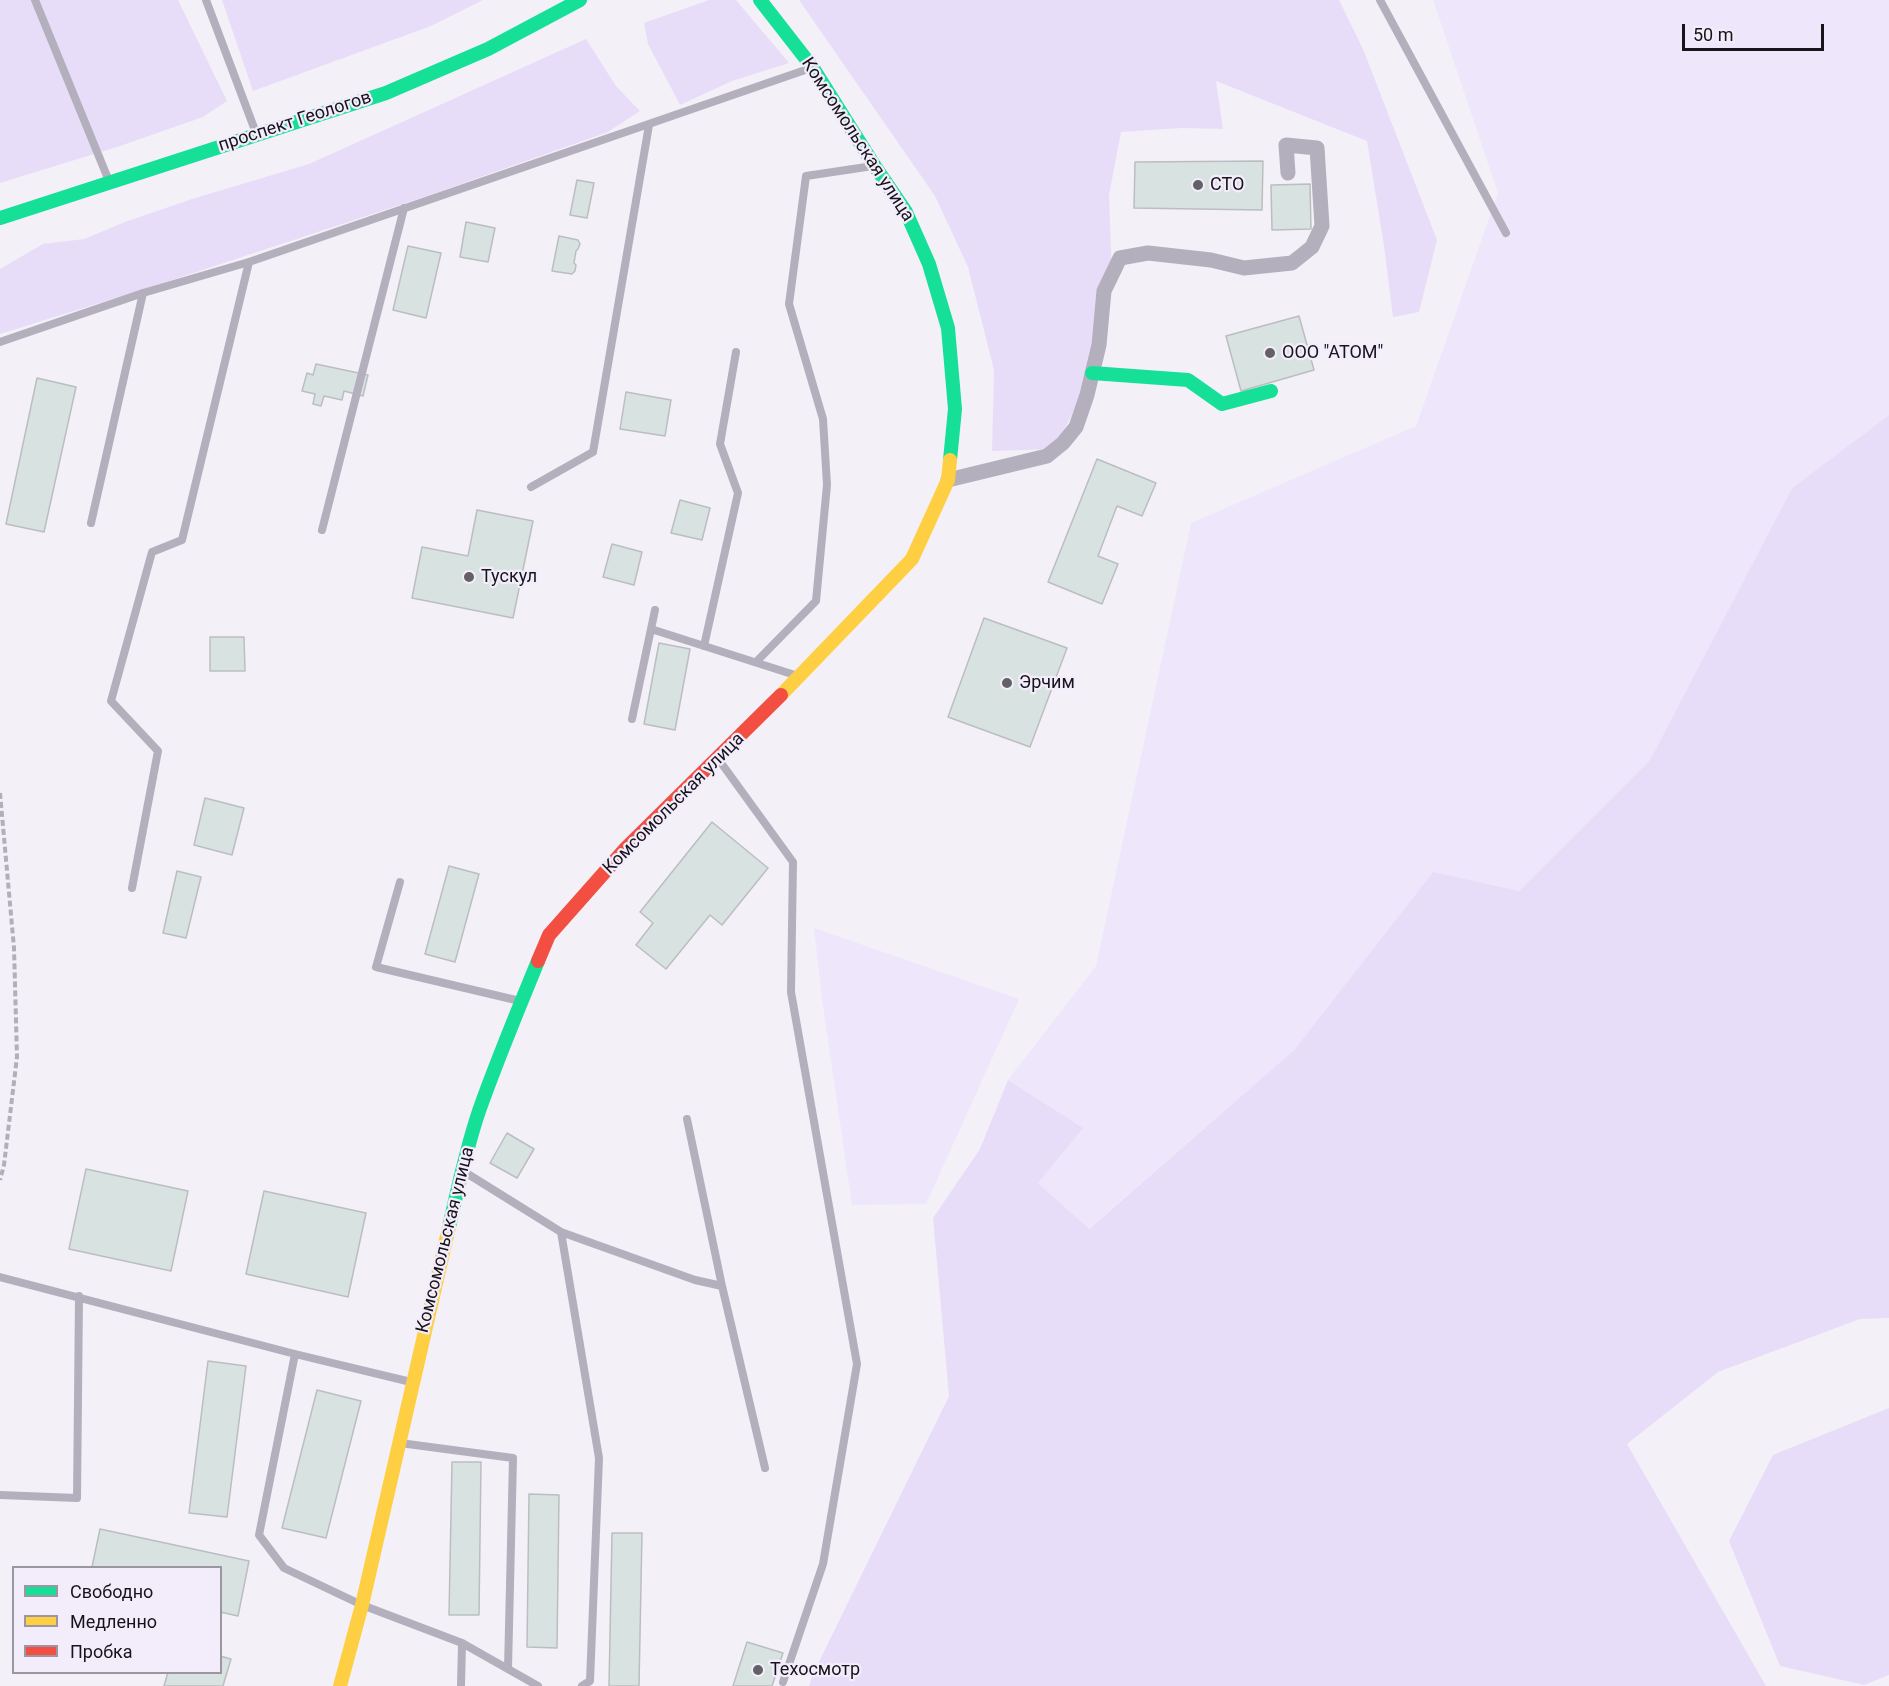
<!DOCTYPE html>
<html>
<head>
<meta charset="utf-8">
<style>
	body { margin:0 }
	#map { position:relative; width:1889px; height:1686px; overflow:hidden; background:#f4f0f8; font-family:Roboto,sans-serif }
	canvas { display:block }
	.legend { position:absolute; left:12px; top:1566px; width:210px; height:108px; box-sizing:border-box; background:#f3edfb; border:2px solid #9b96a1; margin:0; padding:8px 10px; list-style:none; font-size:18px; color:#16131b }
	.legend li { display:flex; align-items:center; gap:12px; height:30px }
	.legend b { width:30px; border:2px solid #9b96a1 }
	.scale { position:absolute; left:1682px; top:24px; width:142px; height:27px; box-sizing:border-box; border:3px solid #16131b; border-top:0; padding-left:8px; font-size:18px; line-height:21px; white-space:nowrap; color:#16131b; -webkit-text-stroke:4px #f3edfb; paint-order:stroke }
</style>
</head>
<body>
<div id="map">
<canvas width="1889" height="1686"></canvas>
<ul class="legend">
<li><b style="height:8px;background:#16e098"></b>Свободно</li>
<li><b style="height:8px;background:#ffcf43"></b>Медленно</li>
<li><b style="height:8px;background:#f24e42"></b>Пробка</li>
</ul>
<div class="scale">50 m</div>
</div>
<script>
const g = document.querySelector('canvas').getContext('2d');
g.lineJoin = 'round';
function fillPath(path, color) {
  g.fillStyle = color;
  g.fill(path, 'evenodd');
}
function trace(path, color, width, dash) {
  g.strokeStyle = color;
  g.lineWidth = width;
  g.lineCap = dash ? 'butt' : 'round';
  g.setLineDash(dash || []);
  g.stroke(path);
}
function write(font, color, halo, rows, align = 'center') {
  g.font = font + ' Roboto,sans-serif';
  g.lineWidth = 4.5;
  g.setLineDash([]);
  g.textBaseline = 'middle';
  g.strokeStyle = halo;
  g.fillStyle = color;
  for (const [text, x, y, turn = 0] of rows) {
    g.save();
    g.translate(x, y);
    g.rotate((+turn || 0) * Math.PI / 180);
    g.textAlign = isNaN(turn) ? turn : align;
    if (halo) g.strokeText(text, 0, 0);
    g.fillText(text, 0, 0);
    g.restore();
  }
}
const built = new Path2D(`
	M1433 0H1889V415L1792 488 1650 760 1519 891 1432 873 1294 1050 1088 1229 1038 1183 1082 1128 1008 1080 1096 966 1191 523 1416 426 1498 193Z
	M814 928 1019 999 926 1204 852 1205 822 999Z`);
const green = new Path2D(`
	M0 0H178L227 101 203 117 120 146 0 183Z
	M222 0H483L431 26 253 91Z
	M709 0H736L789 63 732 81 680 105 648 44 644 23Z
	M799 0H1339L1363 49 1437 240 1419 312 1393 317 1384 246 1367 141 1216 81 1223 129 1182 128 1121 132 1109 195 1112 274 1092 373 1055 449 992 451 994 370 968 267 935 196Z
	M586 39 616 86 640 111 608 132 424 197 154 286 0 334V269L43 244 84 239 125 222 192 199 309 164Z
	M1889 415V1318L1860 1319 1718 1372 1627 1444 1766 1686H809L813 1674 949 1396 933 1218 980 1149 1008 1080 1083 1128 1038 1183 1089 1229 1294 1050 1433 872 1519 891 1650 760 1792 488Z
	M1889 1408V1675L1864 1685 1780 1666 1729 1541 1773 1455Z`);
const building = new Path2D(`
	M1263 161 1262 210 1134 208 1135 162Z
	M577 180 594 183 587 218 570 215Z
	M1310 184 1311 229 1272 230 1271 185Z
	M466 222 495 228 488 262 460 257Z
	M559 236 578 240 580 244 578 249 576 251 574 263 576 265 575 271 572 274 552 271Z
	M408 246 441 253 426 318 393 310Z
	M1299 316 1314 370 1241 391 1226 336Z
	M316 364 368 375 363 396 344 391 342 400 324 396 321 406 313 404 315 394 302 391 307 373 313 375Z
	M37 378 76 387 44 532 6 524Z
	M626 392 671 400 665 436 620 429Z
	M1097 459 1156 483 1142 516 1117 506 1098 556 1118 564 1102 604 1048 582Z
	M680 500 710 508 702 540 671 533Z
	M477 510 533 521 513 618 412 598 422 547 468 556Z
	M612 544 642 552 634 585 603 577Z
	M984 618 1067 648 1030 747 948 717Z
	M210 637H244L245 671H210Z
	M659 643 690 649 675 730 644 724Z
	M205 798 244 808 232 855 194 845Z
	M712 822 768 868 722 925 710 915 666 969 636 945 653 923 640 912Z
	M449 866 479 874 455 962 425 954Z
	M177 871 201 877 186 938 163 933Z
	M507 1133 534 1149 517 1178 490 1163Z
	M86 1169 188 1191 171 1271 69 1249Z
	M264 1191 366 1213 348 1297 246 1274Z
	M208 1361 246 1366 227 1517 189 1513Z
	M317 1390 361 1401 326 1538 282 1528Z
	M452 1462H481L479 1615H449Z
	M529 1494 559 1495 557 1648 527 1647Z
	M100 1529 249 1561 238 1616 220 1612V1568L92 1567Z
	M612 1533H642L639 1686H609Z
	M747 1642 783 1653 772 1686H733Z
	M220 1656 231 1659 223 1686H164L168 1672H220Z`);
const path = new Path2D(`
	M0 793 14 948 17 1057 4 1165 0 1180`);
const lane = new Path2D(`
	M35 0 109 181
	M206 0 256 133
	M1380 0 1506 233
	M0 342 143 293 249 262 811 68
	M531 487 593 452 649 125
	M91 523 143 293
	M322 530 404 208
	M651 629 798 676
	M704 646 738 493 720 444 736 352
	M756 662 816 601 827 485 823 419 789 304 806 176 873 166
	M632 719 655 610
	M719 760 793 862 791 992 857 1364 823 1564 783 1682
	M400 882 376 967 520 1001
	M132 888 158 751 111 701 152 552 182 540 249 262
	M463 1171 561 1232 695 1280 722 1286 687 1119
	M561 1232 599 1458 590 1681 582 1686
	M0 1277 295 1354 411 1382
	M722 1286 765 1468
	M295 1354 259 1535 284 1568 362 1605 462 1643 538 1686
	M400 1443 513 1458 508 1669
	M0 1495 77 1498 79 1296
	M461 1686 462 1643`);
const street = new Path2D(`
	M948 480 1047 456 1063 443 1076 427 1087 395 1099 345 1104 291 1120 258 1148 253 1211 260 1244 268 1292 263 1312 247 1322 226 1317 148 1286 145 1288 173`);
const fast = new Path2D(`
	M760 0 813 68 874 165 906 212 929 264 948 328 955 409 950 460
	M0 218 386 93 488 49 580 0
	M1092 373 1188 380 1222 404 1271 391
	M449 1227C458 1188 466 1149 479 1111 497 1060 518 1010 538 961`);
const slow = new Path2D(`
	M781 695 912 559 948 480 950 460
	M340 1686 362 1605 449 1227`);
const jam = new Path2D(`
	M538 961 549 935 626 848 781 695`);
const markers = [
	[1198,185,6,"#646068"],
	[1270,353,6,"#646068"],
	[469,577,6,"#646068"],
	[1007,683,6,"#646068"],
	[758,1670,6,"#646068"]
];
const streetNames = [
	["проспект Геологов",295,122,-18],
	["Комсомольская улица",857,140,57],
	["Комсомольская улица",674,804,-45],
	["Комсомольская улица",446,1240,-76]
];
const poiNames = [
	["СТО",1210,185],
	["ООО \"АТОМ\"",1282,353],
	["Тускул",481,577],
	["Эрчим",1019,683],
	["Техосмотр",770,1670]
];
fillPath(built, '#eee6fa');
fillPath(green, '#e8ddf8');
fillPath(building, '#d8e2e1');
trace(building, '#bbbec0', 1.5);
trace(path, '#b3afb8', 4, [6, 3]);
trace(lane, '#b4afbc', 8);
trace(street, '#b4afbc', 15);
trace(fast, '#16e098', 14);
trace(slow, '#ffcf43', 14);
trace(jam, '#f24e42', 14);
for (const [x, y, r, color] of markers) {
  const dot = new Path2D();
  dot.arc(x, y, r, 0, 2 * Math.PI);
  g.fillStyle = color;
  g.fill(dot);
  trace(dot, '#f3edfb', 2);
}
write('18px', '#16131b', '#f3edfb', streetNames);
write('18px', '#16131b', '#f3edfb', poiNames, 'left');
</script>
</body>
</html>
